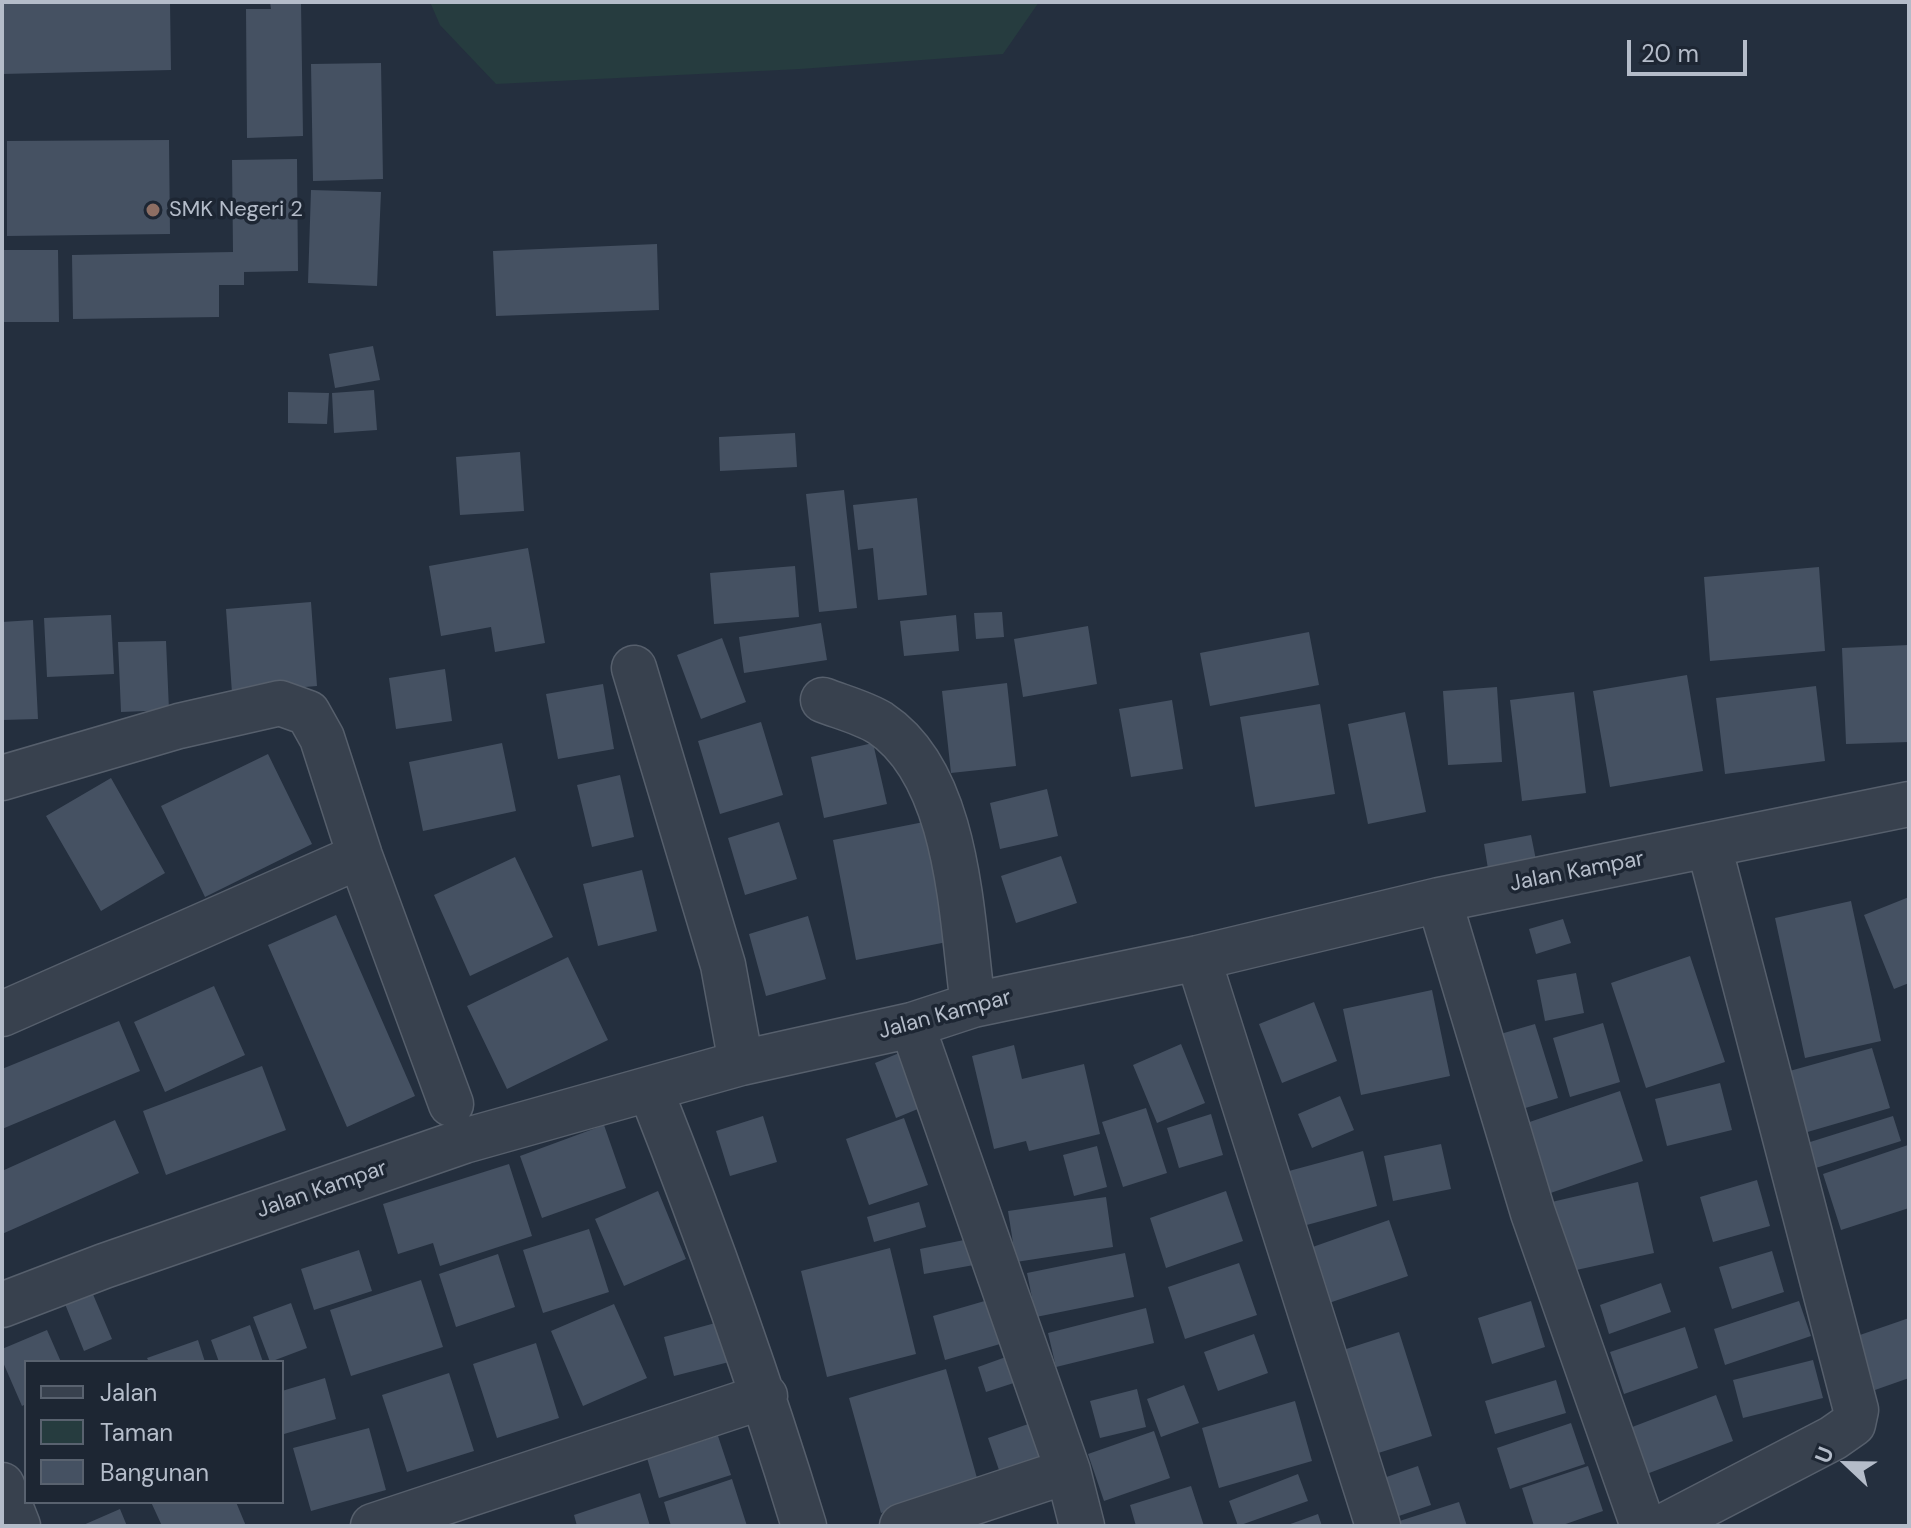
<!DOCTYPE html>
<html>
<head>
<meta charset="utf-8">
<style>
	body { margin:0 }
	#map { position:relative; width:1911px; height:1528px; overflow:hidden; background:#242f3e; font-family:"DM Sans",sans-serif }
	canvas { display:block }
	.frame { position:absolute; inset:0; border:4px solid #b4bcc9; pointer-events:none }
	.legend { position:absolute; left:24px; top:1360px; width:260px; height:144px; box-sizing:border-box; background:#1d2633; border:2px solid #59626f; margin:0; padding:10px 14px; list-style:none; font-size:24px; color:#b4bcc9 }
	.legend li { display:flex; align-items:center; gap:16px; height:40px }
	.legend b { width:40px; border:2px solid #59626f }
	.north { position:absolute; left:1807px; top:1424px; width:80px; height:80px; -webkit-text-stroke:6px #1d2633; paint-order:stroke; rotate:292deg; font-size:22px; font-weight:700; line-height:32px; text-align:center; color:#b4bcc9 }
	.north::after { content:''; display:block; margin:auto; width:28px; height:36px; background:#b4bcc9; clip-path:polygon(50% 0,100% 100%,50% 72%,0 100%) }
	.scale { position:absolute; left:1627px; top:40px; width:120px; height:36px; box-sizing:border-box; border:4px solid #b4bcc9; border-top:0; padding-left:10px; font-size:24px; line-height:28px; white-space:nowrap; color:#b4bcc9; -webkit-text-stroke:6px #1d2633; paint-order:stroke }
</style>
</head>
<body>
<div id="map">
<canvas width="1911" height="1528"></canvas>
<div class="frame"></div>
<ul class="legend">
<li><b style="height:10px;background:#38414e"></b>Jalan</li>
<li><b style="height:22px;background:#263c3f"></b>Taman</li>
<li><b style="height:22px;background:#455162"></b>Bangunan</li>
</ul>
<div class="north">U</div>
<div class="scale">20 m</div>
</div>
<script>
const g = document.querySelector('canvas').getContext('2d');
g.lineJoin = 'round';
function fillPath(path, color) {
  g.fillStyle = color;
  g.fill(path, 'evenodd');
}
function trace(path, color, width, dash) {
  g.strokeStyle = color;
  g.lineWidth = width;
  g.lineCap = dash ? 'butt' : 'round';
  g.setLineDash(dash || []);
  g.stroke(path);
}
function write(font, color, halo, rows, align = 'center') {
  g.font = font + ' "DM Sans",sans-serif';
  g.lineWidth = 7;
  g.setLineDash([]);
  g.textBaseline = 'middle';
  g.strokeStyle = halo;
  g.fillStyle = color;
  for (const [text, x, y, turn = 0] of rows) {
    g.save();
    g.translate(x, y);
    g.rotate((+turn || 0) * Math.PI / 180);
    g.textAlign = isNaN(turn) ? turn : align;
    if (halo) g.strokeText(text, 0, 0);
    g.fillText(text, 0, 0);
    g.restore();
  }
}
const green = new Path2D(`
	M430 2H1039L1003 54 800 69 496 84 440 25Z`);
const building = new Path2D(`
	M2 2H170L171 70 2 74Z
	M270 2H301L303 136 247 138 246 9H271Z
	M381 63 383 179 313 181 311 64Z
	M169 140 170 234 7 236V141Z
	M297 159 298 271 244 272V285H219V317L73 319 72 255 233 252 232 160Z
	M311 190 381 192 377 286 308 283Z
	M657 244 659 310 496 316 493 251Z
	M2 250H58L59 322H2Z
	M373 346 380 380 335 388 329 354Z
	M374 390 377 430 334 433 332 393Z
	M288 392 329 393 327 424 288 423Z
	M795 433 797 467 720 471 719 437Z
	M520 452 524 511 460 515 456 457Z
	M844 490 857 608 819 612 806 494Z
	M917 498 927 595 878 600 873 548 858 550 853 505Z
	M528 548 545 643 495 652 491 627 441 636 429 566Z
	M795 566 799 617 714 624 710 573Z
	M1819 567 1825 651 1710 661 1704 577Z
	M311 602 317 686 232 693 226 609Z
	M1002 612 1004 637 976 639 974 613Z
	M111 615 114 674 47 677 44 618Z
	M956 615 959 651 904 656 900 621Z
	M33 620 38 719 2 720V622Z
	M821 623 827 660 744 673 739 637Z
	M1088 626 1097 684 1023 697 1014 639Z
	M1309 632 1319 685 1210 706 1200 653Z
	M722 638 746 702 701 719 677 655Z
	M166 641 169 710 121 712 118 642Z
	M1909 645V742L1846 744 1842 648Z
	M445 669 452 721 396 729 389 678Z
	M1687 675 1703 771 1610 787 1593 691Z
	M1007 683 1016 766 951 773 942 691Z
	M603 684 614 749 558 759 546 694Z
	M1816 686 1825 761 1725 774 1716 698Z
	M1497 687 1502 762 1448 765 1443 691Z
	M1574 692 1586 793 1522 801 1510 700Z
	M1172 700 1183 769 1131 777 1119 709Z
	M1320 704 1335 794 1255 807 1240 717Z
	M1405 712 1426 812 1368 824 1348 724Z
	M761 722 783 795 720 814 698 741Z
	M502 743 516 811 423 831 409 762Z
	M873 743 887 804 824 818 811 757Z
	M268 754 312 844 205 897 161 806Z
	M620 775 634 837 592 847 577 785Z
	M111 778 165 873 101 911 46 816Z
	M1047 789 1058 836 1000 849 990 803Z
	M939 819 962 939 856 960 833 840Z
	M779 822 797 879 745 895 728 838Z
	M1531 835 1536 860 1488 869 1484 844Z
	M1061 856 1077 903 1016 923 1001 876Z
	M515 857 553 937 470 976 434 895Z
	M642 870 657 931 598 946 583 884Z
	M1909 897V983L1894 989 1864 915Z
	M1851 901 1881 1041 1805 1058 1775 918Z
	M336 915 415 1096 347 1127 268 945Z
	M808 916 826 979 766 996 749 934Z
	M1563 919 1571 943 1536 954 1529 929Z
	M1690 956 1725 1062 1646 1088 1611 983Z
	M568 957 608 1040 507 1089 467 1006Z
	M1576 973 1584 1013 1545 1021 1537 980Z
	M214 986 245 1055 165 1092 134 1022Z
	M1432 990 1450 1076 1361 1095 1343 1009Z
	M1314 1002 1337 1061 1282 1083 1259 1024Z
	M119 1021 140 1071 2 1129V1069Z
	M1603 1023 1620 1082 1570 1097 1553 1038Z
	M1535 1024 1558 1098 1519 1110 1497 1035Z
	M1181 1044 1205 1103 1157 1123 1133 1065Z
	M1014 1045 1022 1079 1084 1064 1100 1134 1029 1151 1026 1141 994 1149 972 1056Z
	M1872 1048 1890 1108 1804 1133 1786 1072Z
	M904 1051 925 1106 896 1118 875 1063Z
	M262 1066 286 1130 166 1175 143 1111Z
	M1720 1083 1732 1130 1667 1146 1655 1099Z
	M1620 1091 1643 1161 1539 1197 1515 1127Z
	M1340 1096 1354 1130 1312 1148 1298 1114Z
	M1146 1108 1167 1173 1123 1187 1102 1122Z
	M1211 1114 1223 1155 1179 1168 1167 1128Z
	M763 1116 777 1162 730 1176 716 1131Z
	M1893 1116 1901 1141 1800 1173 1791 1148Z
	M904 1118 928 1185 869 1205 846 1139Z
	M115 1120 139 1173 2 1234V1171Z
	M604 1125 626 1188 542 1218 520 1156Z
	M1441 1144 1451 1189 1393 1201 1384 1156Z
	M1908 1145 1909 1208 1841 1230 1823 1174Z
	M1097 1146 1107 1187 1074 1196 1063 1155Z
	M1363 1151 1377 1206 1303 1226 1289 1171Z
	M509 1164 532 1236 440 1266 433 1243 398 1254 383 1204Z
	M1757 1180 1770 1226 1713 1242 1700 1197Z
	M1638 1182 1654 1253 1558 1274 1543 1204Z
	M658 1191 686 1259 624 1286 595 1219Z
	M1226 1191 1243 1241 1166 1268 1150 1218Z
	M1106 1197 1113 1247 1016 1262 1008 1211Z
	M919 1202 926 1227 874 1242 867 1217Z
	M1389 1220 1408 1276 1326 1304 1307 1249Z
	M589 1229 609 1292 543 1313 523 1250Z
	M969 1239 974 1265 924 1274 920 1249Z
	M890 1248 916 1354 827 1377 801 1271Z
	M359 1250 372 1291 314 1310 301 1269Z
	M1772 1251 1784 1292 1732 1309 1719 1267Z
	M1125 1253 1134 1297 1036 1317 1027 1273Z
	M498 1254 515 1307 456 1327 439 1274Z
	M1239 1263 1257 1315 1185 1339 1168 1287Z
	M421 1280 443 1347 351 1376 330 1310Z
	M1661 1283 1671 1312 1609 1334 1600 1305Z
	M92 1292 112 1339 84 1351 65 1304Z
	M995 1298 1007 1342 945 1360 933 1316Z
	M1531 1301 1545 1347 1492 1364 1478 1318Z
	M1799 1301 1811 1336 1725 1365 1714 1329Z
	M291 1303 307 1348 270 1362 253 1317Z
	M614 1304 647 1378 583 1406 551 1331Z
	M1146 1308 1154 1343 1056 1367 1048 1333Z
	M1909 1318V1378L1875 1390 1857 1336Z
	M719 1322 729 1362 674 1376 664 1337Z
	M250 1325 263 1362H219L211 1340Z
	M1685 1327 1698 1368 1624 1394 1610 1352Z
	M47 1330 61 1362H26V1404L22 1406 2 1360V1349Z
	M1399 1332 1432 1436 1372 1455 1340 1351Z
	M1254 1334 1268 1373 1218 1391 1204 1352Z
	M198 1340 205 1362H149L147 1358Z
	M536 1343 559 1418 497 1438 473 1364Z
	M1017 1353 1026 1379 986 1392 978 1367Z
	M1813 1360 1823 1398 1743 1418 1733 1380Z
	M946 1369 979 1485 881 1513 849 1398Z
	M449 1373 474 1451 407 1472 382 1395Z
	M325 1378 336 1419 284 1434 282 1391Z
	M1556 1380 1566 1413 1495 1434 1485 1401Z
	M1184 1385 1199 1423 1161 1437 1147 1399Z
	M1137 1389 1146 1427 1100 1438 1090 1401Z
	M1716 1395 1733 1441 1644 1475 1627 1429Z
	M1295 1401 1312 1461 1219 1488 1202 1428Z
	M1034 1422 1046 1456 1000 1473 988 1438Z
	M1571 1423 1585 1464 1510 1489 1497 1448Z
	M369 1428 386 1490 311 1511 293 1448Z
	M1154 1431 1170 1478 1104 1501 1088 1454Z
	M718 1436 731 1475 659 1498 647 1458Z
	M1418 1466 1431 1505 1387 1520 1375 1481Z
	M1588 1466 1603 1511 1560 1526H1534L1522 1488Z
	M1298 1474 1308 1501 1238 1526 1229 1501Z
	M732 1479 747 1526H671L664 1502Z
	M1191 1486 1204 1526H1136L1130 1505Z
	M640 1493 650 1526H577L574 1515Z
	M151 1502H236L246 1526H162Z
	M1459 1502 1467 1526H1387V1525Z
	M120 1509 127 1526H81Z
	M1318 1514 1322 1526H1285Z`);
const minor = new Path2D(`
	M634 668 723 965 741 1063
	M823 700C841 707 864 713 880 723 960 776 961 918 973 1005
	M2 778 179 726 280 703 308 713 322 738 360 856 451 1104
	M1439 900 1533 1213 1643 1526
	M1198 958 1378 1526
	M2 1014 360 856
	M912 1025 1068 1471 1082 1526
	M650 1089C707 1233 759 1378 804 1526
	M2 1305 104 1266 464 1141 741 1063 912 1025 973 1005 1198 958 1439 900 1909 804
	M2 1485 18 1526
	M373 1526 765 1396
	M902 1526 1068 1471
	M1664 1526 1833 1438 1853 1424 1856 1410 1709 846`);
const markers = [
	[153,210,8,"#8d6e63"]
];
const poiNames = [
	["SMK Negeri 2",169,210]
];
const streetNames = [
	["Jalan Kampar",1577,872,-11],
	["Jalan Kampar",945,1015,-15],
	["Jalan Kampar",322,1190,-19]
];
fillPath(green, '#263c3f');
fillPath(building, '#455162');
trace(minor, '#565f6c', 47);
trace(minor, '#38414e', 44);
for (const [x, y, r, color] of markers) {
  const dot = new Path2D();
  dot.arc(x, y, r, 0, 2 * Math.PI);
  g.fillStyle = color;
  g.fill(dot);
  trace(dot, '#1d2633', 3);
}
write('22px', '#b4bcc9', '#1d2633', poiNames, 'left');
write('22px', '#b4bcc9', '#1d2633', streetNames);
</script>
</body>
</html>
